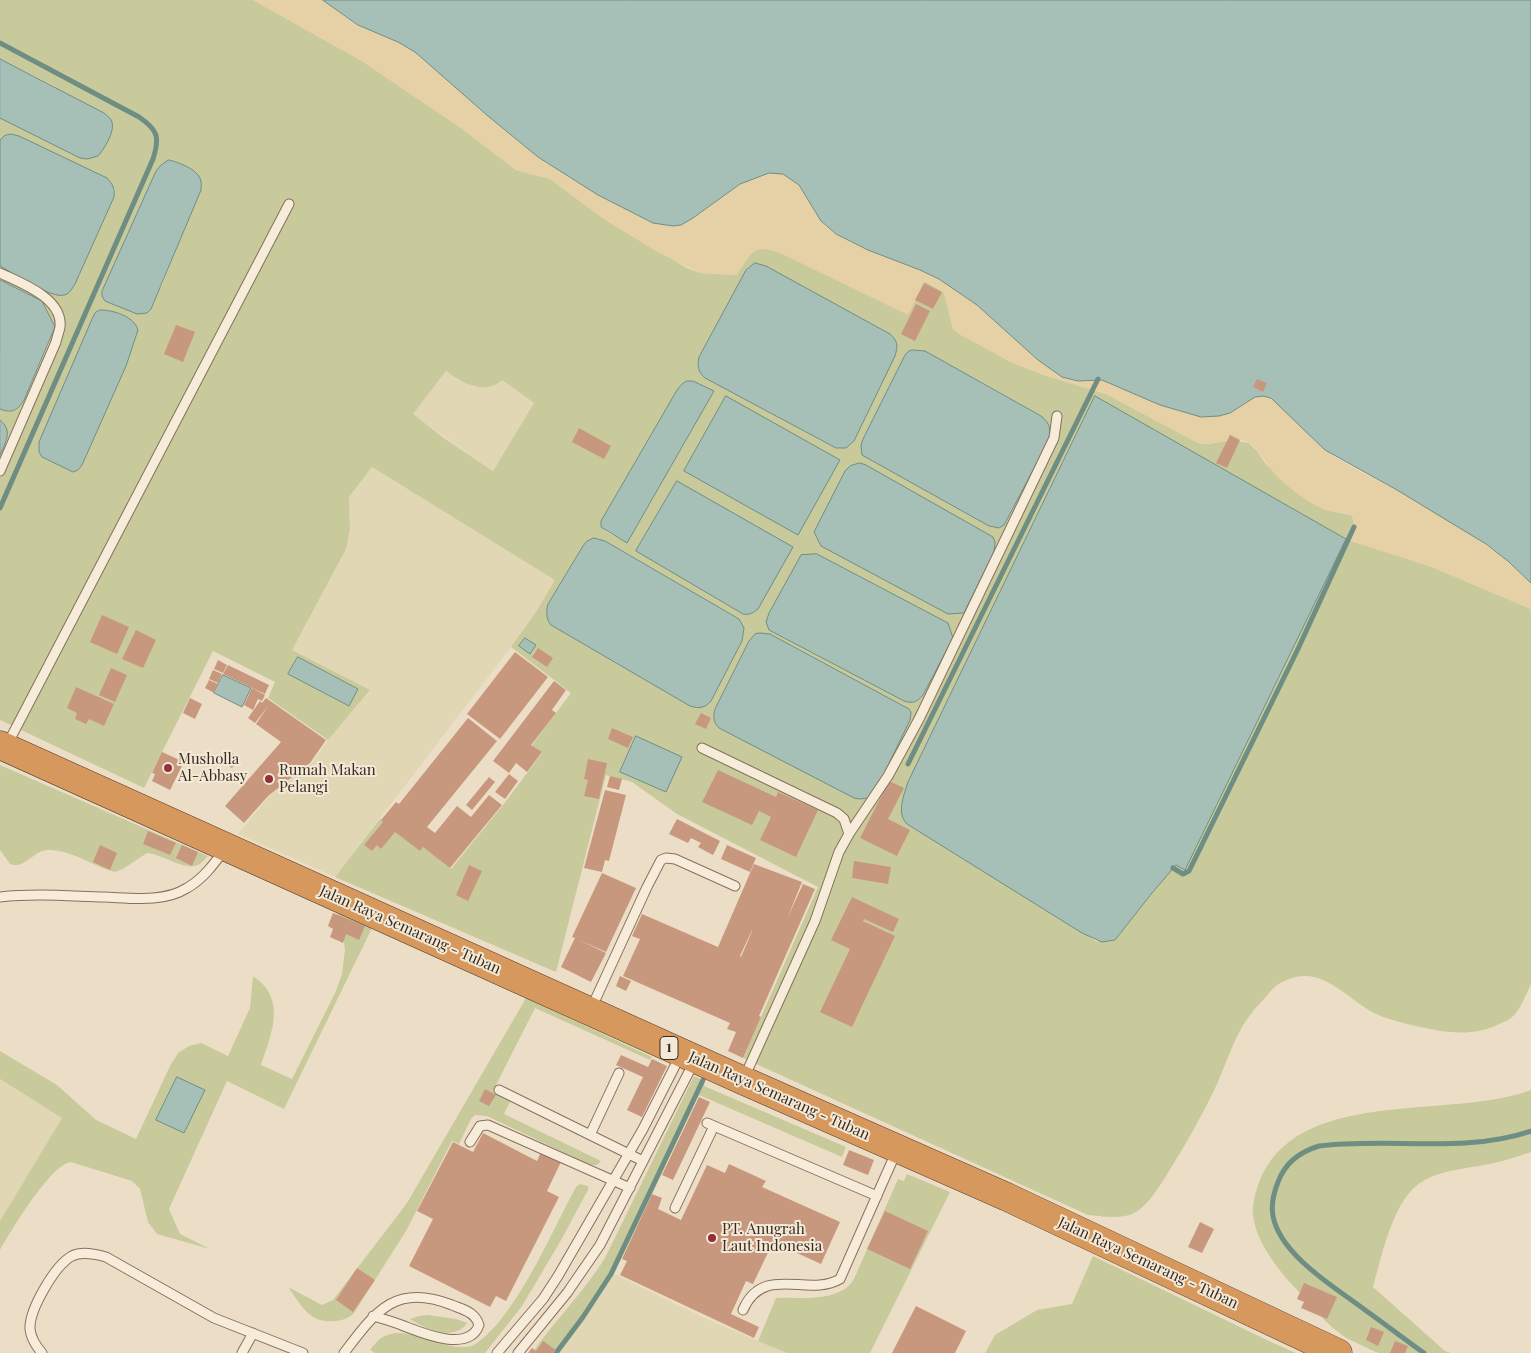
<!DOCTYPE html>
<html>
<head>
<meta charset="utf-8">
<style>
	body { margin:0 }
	canvas { display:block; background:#ecdec6 }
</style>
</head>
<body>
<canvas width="1531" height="1353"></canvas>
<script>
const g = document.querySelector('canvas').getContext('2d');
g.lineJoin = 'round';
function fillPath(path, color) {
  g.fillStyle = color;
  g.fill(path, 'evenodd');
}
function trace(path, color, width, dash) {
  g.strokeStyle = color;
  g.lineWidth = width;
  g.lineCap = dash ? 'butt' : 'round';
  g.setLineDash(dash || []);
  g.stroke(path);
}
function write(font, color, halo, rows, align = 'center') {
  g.font = font + ' "Playfair Display",serif';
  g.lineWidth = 4;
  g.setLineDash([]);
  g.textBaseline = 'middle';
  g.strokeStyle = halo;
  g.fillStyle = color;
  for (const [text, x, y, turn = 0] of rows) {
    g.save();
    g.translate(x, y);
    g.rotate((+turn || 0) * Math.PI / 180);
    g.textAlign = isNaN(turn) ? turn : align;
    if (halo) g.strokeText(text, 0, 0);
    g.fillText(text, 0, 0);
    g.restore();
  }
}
const farmland = new Path2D(`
	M446 371 456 379 474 387H491L501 380 534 403 493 471 412 414Z
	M372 467 556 580 525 629 335 877 238 834 268 797 312 763 328 740 370 690 292 650 346 549 350 529 349 497Z
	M0 1079 62 1118 0 1221Z
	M614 1274 709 1320 787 1353H559Z`);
const green = new Path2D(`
	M0 0H253L362 61 461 128 516 170 550 179 607 221 687 268 700 273 736 275C751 253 754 242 782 254L925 281 944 293 953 329 961 335 1011 362 1041 374 1106 394 1198 443 1208 444 1232 440 1249 443 1257 451 1266 464 1299 494 1325 510 1351 515C1356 523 1354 532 1351 540L1432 567 1531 609V984C1526 994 1522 1006 1515 1014 1511 1019 1505 1022 1499 1024 1470 1039 1437 1031 1407 1024 1396 1021 1384 1018 1374 1013 1342 995 1317 959 1277 985 1272 989 1268 994 1264 999 1236 1027 1232 1051 1217 1084 1203 1114 1187 1142 1169 1171 1161 1184 1150 1203 1136 1212 1123 1220 1103 1216 1088 1215L743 1058 818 887 677 814 632 782 606 775 556 972 335 877 380 819 419 842 451 869 503 805 542 753 532 745 571 693 511 647 536 612 555 580 372 467 349 497 350 529 346 549 292 650 370 690 328 740 268 698 275 682 213 651 144 788 0 720V455L7 440 3 422 0 420V409C12 414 18 410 24 400L50 342 42 301 0 280V266L50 293 64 295 75 284 114 197 115 189 4 136 0 140V118L80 158 98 156 111 133 54 86 0 59ZM175 161 197 174 202 184 161 288 102 291 156 171 161 165ZM749 266 897 349 854 441C849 446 843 449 836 448L705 378C698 372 697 366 699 357ZM100 311C113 310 134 316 138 330L126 366 82 465 78 470ZM918 350 925 351 1041 416 995 528 989 526 862 455 861 445 863 439 905 355 909 351ZM446 371C462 383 484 396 502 380L534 403 493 471 444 438 413 414ZM687 381H693L714 391 627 543 605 531 601 521 677 390 682 384ZM1095 397 1346 539 1185 869 1176 865 1152 893 1115 940 1096 941 907 824 925 747ZM605 541 739 619C744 626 744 633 742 641L711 701 695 708 690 706 551 625 548 604 583 546 586 542ZM637 551 750 614H743ZM817 554 948 623 953 638 923 695C917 702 913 704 904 701L769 630 766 622 769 613ZM765 633 770 634 909 709 859 799 719 728C713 722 713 717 715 709L749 641 752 637ZM298 657 358 689 349 706 289 674ZM636 737 642 782 620 772Z
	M0 765 208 856C204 860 200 865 195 866 183 869 161 854 147 853L123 869 115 872C92 866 73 850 48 850 34 850 24 870 10 864L0 850Z
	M337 913 372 928 284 1109 227 1081 169 1209 180 1234 210 1249 157 1234 148 1222 140 1189 132 1181 71 1162C50 1165 11 1231 0 1250V1221L62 1118 0 1079V1051L57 1085 96 1120 136 1139 170 1066 178 1053 189 1046 201 1043 228 1056 250 1008 253 976C287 999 272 1033 261 1065L292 1079 335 993 342 974 345 950 342 928Z
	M526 998 652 1057 650 1060 535 1008 493 1091 511 1100 504 1114 601 1161 597 1165H590L487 1116 475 1115 471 1119 459 1144 452 1141 406 1231 354 1313C349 1318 344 1320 336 1321 309 1324 302 1306 288 1287L322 1305 333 1300 407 1203Z
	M694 1076 705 1081 704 1086 846 1147 842 1157 699 1095 614 1274 559 1353H532C555 1320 584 1292 605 1258Z
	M1531 1090V1152C1518 1156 1504 1161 1490 1164 1469 1168 1442 1170 1423 1181 1393 1198 1382 1256 1373 1287L1445 1351 1451 1353C1434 1353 1416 1353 1398 1353 1392 1353 1385 1353 1379 1353 1375 1352 1370 1349 1365 1347 1358 1343 1348 1340 1342 1335 1325 1323 1311 1305 1296 1289 1278 1270 1256 1242 1253 1215 1252 1205 1255 1195 1258 1185 1294 1084 1451 1121 1531 1090Z
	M907 1174 950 1192 870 1353H787L758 1341 776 1298C800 1297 840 1303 854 1279L898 1179 904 1181Z
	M580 1184 588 1186V1190L560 1242 522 1306 485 1353H375L370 1350C373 1346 377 1341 381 1338 408 1321 440 1353 472 1346 513 1324 553 1229 576 1187Z
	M1093 1256 1271 1342 1296 1353H985L995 1335 1037 1310 1072 1304Z
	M428 1315 456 1319 467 1323C454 1342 425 1329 410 1319L419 1316Z`);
const sand = new Path2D(`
	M253 0H323L358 25 398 42 415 52 488 116 538 157 598 195 653 223 693 218 740 184 769 173 783 174 799 185 817 215 824 225 835 234 868 250 920 270 939 279 977 305 1038 360 1062 377 1078 381 1102 380 1160 405 1201 417 1219 416 1230 413 1255 397 1263 396 1271 398C1294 412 1313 443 1335 457 1355 469 1376 479 1396 490 1444 517 1492 544 1531 583V609L1432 567 1350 541C1354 533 1356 523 1351 515 1344 512 1336 513 1329 511 1312 506 1296 493 1283 482 1271 473 1258 447 1248 442 1232 435 1215 446 1198 443L1106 394 1041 374 1011 362 961 335 953 329 944 293 926 281 908 315 782 254C754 242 751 253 737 275L700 273 659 253 607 221 550 179 516 170 461 128 362 61Z`);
const water = new Path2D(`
	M323 0H1531V583L1509 562 1486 544 1397 490 1325 450 1271 398 1263 396 1255 397 1230 413 1219 416 1201 417 1160 405 1102 380 1078 381 1062 377 1038 360 977 305 939 279 920 270 868 250 836 234 821 221 799 185 783 174 769 173 740 184 693 218 681 225 673 226 653 223 598 195 538 157 488 116 415 52 398 42 358 25Z
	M0 59 104 113C107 116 111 118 112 122 115 132 104 149 98 156L87 159 80 158 0 118Z
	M11 134 19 136 107 178C113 185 115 188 114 197L75 284C72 288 70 294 64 295 51 299 13 273 0 266V140L4 136Z
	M169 160C178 162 196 169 200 178 202 182 201 186 201 190L151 309 147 313 137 314 105 301 102 296V291L156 171 161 165Z
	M755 263 766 266 890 334C898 341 898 346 895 356L854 441 846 448H836L705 378C698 372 697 366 699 357L746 270Z
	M0 280 42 301 55 327 24 400C18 410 12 414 0 409Z
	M100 310C113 310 134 316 138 330L126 366 82 465 78 470 73 472 42 457 39 452V442L92 319 95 313Z
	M913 350 925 351 1041 416C1051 424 1051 430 1048 442L1004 525 999 528 989 526 862 455 861 445 863 439 905 355 909 351Z
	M687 381H693L714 391 627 543 601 527V521L677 390 682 384Z
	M726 396 840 460 798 535 684 471Z
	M1095 396 1346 539 1185 870 1176 865 1152 893 1115 940 1102 942 1082 933 907 824C896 813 904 795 908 782Z
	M0 420C13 430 6 442 0 455Z
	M860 463 866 465 993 537 995 542 994 552 964 613 948 614 821 546 814 532 845 471 850 466Z
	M677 481 793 547 758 609C753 613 750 615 743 614L636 551Z
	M594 538 605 541 739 619 744 628 742 641 711 701C705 708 699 709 690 706L551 625C546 619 546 612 548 604L583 546 586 542Z
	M817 554 948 623 953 638 923 695C917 702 913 704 904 701L769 630 766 622 769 613 801 555Z
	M760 633 770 634 909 709 911 712 910 720 882 778 869 798 859 799 854 798 719 728C713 722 713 717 715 709L749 641 755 634Z
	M525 638 536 645 530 654 519 646Z
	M298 657 358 689 349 706 288 674Z
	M223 675 251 688 242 707 214 693Z
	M636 736 682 757 666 792 620 772Z
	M177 1077 205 1090 184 1133 156 1120Z`);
const stream = new Path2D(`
	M0 43 139 117C158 130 160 137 153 159L0 508
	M908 764 1098 379
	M1173 868 1183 874 1189 871 1297 651 1354 527
	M556 1353 583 1317 611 1274 703 1080
	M1424 1353C1404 1339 1385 1324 1365 1310 1336 1288 1280 1255 1273 1216 1271 1205 1274 1192 1278 1182 1285 1163 1299 1152 1319 1146 1389 1137 1463 1154 1531 1131`);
const building = new Path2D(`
	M924 283 942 292 933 309 915 300Z
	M916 304 930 311 915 341 901 334Z
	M176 325 195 332 183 362 164 354Z
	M1257 379 1267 383 1263 392 1253 387Z
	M579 428 611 446 604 459 572 442Z
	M1230 435 1240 440 1227 468 1216 463Z
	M102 615 129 627 117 654 90 642Z
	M136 630 156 640 143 668 122 659Z
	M538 648 553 658 547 667 532 657Z
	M515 652 548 677 500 739 467 714Z
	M218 660 227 665 223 673 214 669Z
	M228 665 269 685 265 694 223 674Z
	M111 668 127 675 115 702 99 695Z
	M213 670 222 674 218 683 209 679Z
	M209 680 218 684 214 693 205 688Z
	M554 681 566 690 552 710 556 713 531 745 542 752 527 772 516 763 509 773 493 761Z
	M76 687 114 704 104 726 89 719 86 724 75 719 77 713 67 708Z
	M252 688 265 695 262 701 258 699 253 710 244 705Z
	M190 698 202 704 195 719 183 713Z
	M266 698 326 740 310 763 268 796 244 823 225 806 281 742 256 724 268 706 255 723 248 718 260 701 262 703Z
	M701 713 711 718 706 729 695 724Z
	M468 718 497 741 427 827 435 833 457 806 471 817 489 795 502 805 450 868 423 847 420 851 395 832 381 849 377 845 372 851 364 845 383 822 381 820 396 802 399 804Z
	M612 728 633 737 628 748 608 739Z
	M229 751 239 758 232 768 222 761Z
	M162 752 184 762 170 790 152 781 155 774 152 773Z
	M588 759 607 763 599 799 584 796 588 780 584 779Z
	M718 770 776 797 778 792 818 810 796 857 760 840 771 817 759 811 752 825 702 802Z
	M509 774 518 781 505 799 495 792Z
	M610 776 622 779 619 790 607 787Z
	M489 777 495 782 472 810 466 805Z
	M889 781 904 788 888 819 910 830 897 856 860 838Z
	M605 790 626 795 609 861 605 860 602 872 584 868Z
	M677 819 720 841 713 855 698 847 701 843 691 838 688 843 669 834Z
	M148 831 176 843 170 855 143 844Z
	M100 845 117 853 110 870 93 862Z
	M182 845 198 852 192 866 176 858Z
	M727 845 756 858 750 872 721 859Z
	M854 861 891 867 888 884 852 878Z
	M754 864 802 882 787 919 803 884 815 889 759 1016 761 1017 743 1058 728 1051 736 1032 727 1029 730 1023 623 976 640 939 632 936 642 914 718 947ZM752 930V931L741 957 740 956Z
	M469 865 482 871 468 901 456 895Z
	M602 873 636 888 606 952 577 939 606 953 591 982 561 967 575 938 572 937Z
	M852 897 899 919 893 932 864 919 863 921 895 936 852 1027 820 1012 850 949 831 940Z
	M333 913 365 926 359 940 346 934 343 943 330 937 333 929 328 926Z
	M620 976 631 981 626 991 616 986Z
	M621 1055 648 1067 652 1059 667 1066 642 1117 627 1110 643 1077 616 1065Z
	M485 1089 496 1095 489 1106 479 1101Z
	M699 1097 710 1102 673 1180 662 1175Z
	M483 1133 537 1161 541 1152 561 1162 547 1191 559 1197 506 1301 496 1296 490 1307 409 1266 433 1219 417 1211 453 1142 473 1152Z
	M849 1150 874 1160 868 1175 843 1165Z
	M729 1164 766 1181 762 1187 840 1222 821 1264 773 1242 753 1284 746 1281 731 1314 759 1327 754 1338 620 1275 627 1261 622 1259 652 1194 662 1198 658 1209 681 1220 707 1165 725 1173Z
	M885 1211 928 1231 910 1269 867 1249Z
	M1200 1222 1214 1229 1202 1253 1188 1247Z
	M357 1268 375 1280 353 1312 336 1300Z
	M1304 1283 1337 1297 1327 1319 1301 1308 1304 1302 1297 1299Z
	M916 1306 966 1331 955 1353H892Z
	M1371 1327 1384 1332 1378 1346 1366 1340Z
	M543 1341 556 1350 554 1353H528L532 1348 536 1351Z
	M1395 1341 1408 1346 1405 1353H1390Z`);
const lane = new Path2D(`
	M0 273C21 283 63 298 60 327 59 332 57 337 56 342L0 471
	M7 745 289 204
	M702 748 837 813 844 819 849 834
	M0 897C34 893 69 896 104 897 131 898 163 903 187 888 203 879 214 864 224 850
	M591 1009 647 887 661 860 666 858 675 859 735 886
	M744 1078 815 921 839 852 849 834 888 776 919 719 1054 438 1057 416
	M499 1090 643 1161
	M707 1123 877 1196
	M590 1135 619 1073
	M470 1142 480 1126 488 1125 630 1188
	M675 1208 714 1126
	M743 1310C763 1263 808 1298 840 1279L897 1150
	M42 1353C36 1346 31 1339 30 1329 29 1310 55 1265 72 1256 82 1251 95 1254 106 1257L214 1318 303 1353
	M242 1353 253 1333
	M344 1353C376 1311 395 1283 452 1305 464 1310 475 1312 479 1325 469 1353 422 1333 404 1326 394 1322 384 1319 373 1316
	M497 1353 543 1299 558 1276 643 1129 680 1056
	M518 1353 567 1293 600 1245 694 1062`);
const highway = new Path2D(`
	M0 745 742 1080 1007 1197 1338 1353`);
const markers = [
	[168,768,5,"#933038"],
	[269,779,5,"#933038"],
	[712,1238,5,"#933038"]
];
const shields = [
	[669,1048,18]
];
const shieldNames = [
	["1",669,1048]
];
const poiNames = [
	["Musholla",178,759],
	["Al-Abbasy",178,776],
	["Rumah Makan",279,770],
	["Pelangi",279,787],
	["PT. Anugrah",722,1229],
	["Laut Indonesia",722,1246]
];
const streetNames = [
	["Jalan Raya Semarang - Tuban",410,930,24],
	["Jalan Raya Semarang - Tuban",779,1096,24],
	["Jalan Raya Semarang - Tuban",1148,1263,25]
];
fillPath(farmland, '#e1d7b4');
fillPath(green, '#c8ca9b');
fillPath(sand, '#e6d0a5');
fillPath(water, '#a7c0b7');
trace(water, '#6e8e84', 1);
trace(stream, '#6e8e84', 5);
fillPath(building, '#c8987e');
trace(lane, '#87705d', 11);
trace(highway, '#553f31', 29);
trace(lane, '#f7ecd9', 9);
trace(highway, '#d6985c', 28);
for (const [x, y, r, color] of markers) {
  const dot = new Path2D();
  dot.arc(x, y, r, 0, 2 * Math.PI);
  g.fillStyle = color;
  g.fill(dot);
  trace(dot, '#f4e9d6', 2);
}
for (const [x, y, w] of shields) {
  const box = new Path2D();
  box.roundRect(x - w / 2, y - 11.5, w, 23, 4);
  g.fillStyle = '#f4e9d6';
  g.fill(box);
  trace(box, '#382a20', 1);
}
write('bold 14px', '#382a20', null, shieldNames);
write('15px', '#382a20', '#f4e9d6', poiNames, 'left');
write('15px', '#382a20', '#f4e9d6', streetNames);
</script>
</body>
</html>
